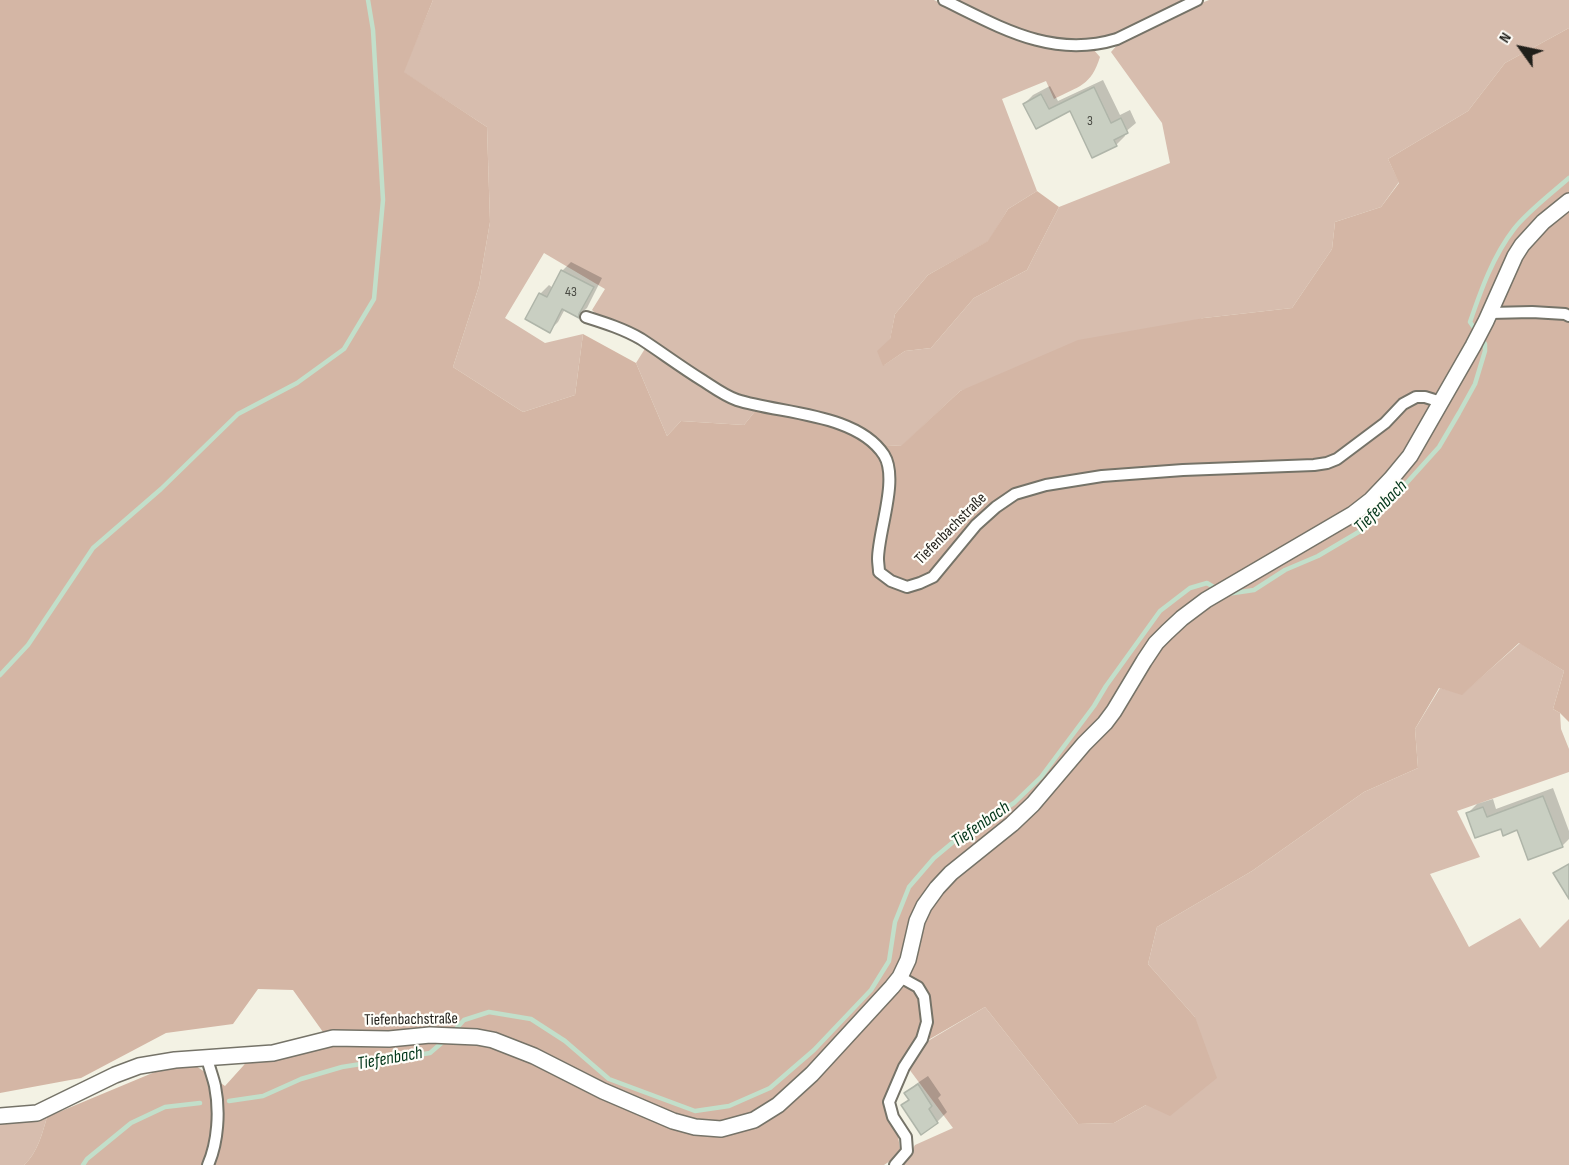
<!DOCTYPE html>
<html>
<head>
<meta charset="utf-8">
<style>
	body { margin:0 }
	#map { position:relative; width:1569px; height:1165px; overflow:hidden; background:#f3f2e4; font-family:"Sofia Sans Condensed",sans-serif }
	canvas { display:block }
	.north { position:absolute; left:1491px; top:18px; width:60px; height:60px; -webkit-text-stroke:4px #fffef9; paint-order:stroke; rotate:303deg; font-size:16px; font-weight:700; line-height:24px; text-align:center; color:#201f1a }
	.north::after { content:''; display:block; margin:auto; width:21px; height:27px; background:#201f1a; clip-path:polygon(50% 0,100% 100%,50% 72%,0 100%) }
</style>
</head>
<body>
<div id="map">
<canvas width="1569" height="1165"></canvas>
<div class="north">N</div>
</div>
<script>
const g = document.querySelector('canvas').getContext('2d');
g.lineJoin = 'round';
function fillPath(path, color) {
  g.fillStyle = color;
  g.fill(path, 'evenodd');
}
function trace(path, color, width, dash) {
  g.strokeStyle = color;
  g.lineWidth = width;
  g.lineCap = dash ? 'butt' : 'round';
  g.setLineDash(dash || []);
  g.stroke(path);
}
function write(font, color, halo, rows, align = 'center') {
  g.font = font + ' "Sofia Sans Condensed",sans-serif';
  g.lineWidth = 4.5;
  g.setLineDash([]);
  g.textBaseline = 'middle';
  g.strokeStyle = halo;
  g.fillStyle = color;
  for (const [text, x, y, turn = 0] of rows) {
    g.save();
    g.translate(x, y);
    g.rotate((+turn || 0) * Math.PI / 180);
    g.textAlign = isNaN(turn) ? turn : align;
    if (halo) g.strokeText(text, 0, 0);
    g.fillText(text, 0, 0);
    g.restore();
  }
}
const green = new Path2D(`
	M433 0H934L1010 37 1056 49H1093L1100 57C1091 86 1079 86 1054 99L1046 81 1002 99 1037 191 1008 209 989 241 928 275 895 314 890 340 884 365 905 351 931 348 974 298 1027 270 1059 207 1170 163 1162 123 1111 52 1119 43 1189 8 1209 0H1569V28L1505 63 1468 111 1388 159 1399 182 1381 207 1335 222 1332 249 1292 308 1204 318 960 391 902 446 880 445 868 434 754 401 729 392 622 323 597 315 592 310 605 289 544 253 505 318 545 343 583 334 575 395 523 412 453 367 479 286 490 222 487 127 403 72Z
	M952 0H1187L1112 36 1091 41 1056 40 1016 29Z
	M646 347 756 410 744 425 681 421 667 436 636 363Z
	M1520 643 1564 671 1553 709 1560 713 1561 729 1569 749V772L1457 811 1480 857 1430 874 1469 947 1520 918 1540 948 1569 919V1165H902L906 1161 915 1145 953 1128 909 1069 928 1041 985 1007 1078 1124 1114 1123 1146 1105 1195 1017 1148 964 1157 927 1252 871 1364 792 1418 768 1415 729 1440 688 1462 694Z
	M47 1117C42 1134 38 1152 24 1165H0V1123L21 1122Z`);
const forest = new Path2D(`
	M0 0H433L404 72 487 127 490 222 479 286 453 367 523 412 575 395 583 334 636 363 667 436 681 421 744 425 756 410 806 418 836 427 869 444 901 446 960 391 1078 340 1204 318 1292 308 1332 249 1335 222 1381 207 1399 183 1388 159 1468 111 1505 63 1569 28V722L1560 713 1553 709 1564 671 1519 643 1462 695 1439 688 1415 729 1418 768 1364 792 1252 871 1157 927 1148 964 1195 1017 1217 1078 1170 1116 1146 1105 1114 1123 1078 1124 985 1007 923 1043 885 1106 888 1121 898 1136 900 1149 890 1161 884 1165H24C38 1152 42 1134 47 1117L186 1059 225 1086 253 1055 333 1046 293 990 258 989 233 1024 166 1033 81 1078 0 1093Z
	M1037 191 1059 207 1027 270 974 298 931 348 905 351 883 366 877 351 890 339 895 314 928 275 988 241 1008 209Z`);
const shadow = new Path2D(`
	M1103 80 1120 115 1130 110 1136 123 1124 133 1125 136 1116 145 1093 156 1070 109 1037 127 1024 104 1033 95 1050 86 1058 101Z
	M571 262 602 278 587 308 578 316 565 309 558 322 549 331 540 294 549 285 553 288 562 271Z
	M1553 788 1569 831V839L1562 846 1518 829 1502 827 1468 813 1477 804 1493 799 1496 809Z
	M928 1076 941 1095 938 1098 947 1112 937 1122 903 1105 910 1099 906 1094 916 1084Z`);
const stream = new Path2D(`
	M1477 332 1470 322C1481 290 1493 256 1514 229 1527 212 1552 193 1569 178
	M1227 594 1254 590 1285 570 1318 556 1362 530 1384 508 1439 447 1459 413 1475 384 1485 351V344L1482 339
	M0 675 28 645 93 548 161 489 238 414 297 383 344 349 374 299 383 200 373 30 368 0
	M453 1032 464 1020 489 1012 531 1019 565 1041 609 1079 695 1111 729 1106 770 1088 814 1050 871 990 889 961 895 922 909 887 934 858 958 838 1014 803 1041 777 1094 706 1106 686 1160 611 1190 588 1207 583 1217 589
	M229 1101 263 1096 301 1079 342 1067 430 1053 445 1040
	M83 1165 87 1159 131 1123 165 1107 200 1103`);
const building = new Path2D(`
	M1094 87 1111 123 1121 118 1128 133 1114 140 1117 146 1092 158 1070 111 1036 129 1023 104 1041 94 1049 109Z
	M561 270 594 287 579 314V318L562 309 550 333 525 319 539 293 547 297Z
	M1543 796 1563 847 1528 860 1517 830 1503 836 1501 829 1475 838 1466 813 1483 807 1487 817Z
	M1569 864V899L1553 873Z
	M918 1084 932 1106 929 1109 938 1123 921 1135 901 1105 909 1100 904 1093Z`);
const street = new Path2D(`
	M944 0C1000 27 1052 59 1117 39L1197 0
	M1490 313 1532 312 1565 314 1569 316
	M586 317C605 323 624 329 641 339 661 352 681 367 702 380 713 387 725 396 737 400 781 414 857 413 884 455 899 479 878 532 878 559 878 563 879 568 879 572L891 581 907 587 920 583 933 577 976 525 996 507 1015 494 1046 485 1102 476 1183 470 1314 465 1327 463 1337 459 1385 423 1403 404 1416 397H1425L1441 402
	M207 1058C209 1067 213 1077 215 1086 220 1111 218 1142 208 1165
	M895 1165 907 1151 906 1137 893 1117 889 1102 904 1067 922 1039 927 1022 924 997 918 987 900 977`);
const secondary = new Path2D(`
	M0 1116 37 1113 115 1075 139 1066 175 1060 273 1053 333 1038 389 1039 430 1035 477 1037 493 1040 534 1056 603 1091 673 1121 695 1127 721 1129 754 1120 778 1105 812 1074 892 987 900 977 908 960 917 921 924 906 937 888 951 873 1012 824 1033 804 1084 744 1105 723 1114 711 1144 661 1156 643 1167 632 1182 618 1206 600 1353 514 1371 500 1391 479 1410 456 1473 346 1486 321 1515 256 1522 245 1543 222 1569 201`);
const numberNames = [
	["3",1090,121],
	["43",571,292]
];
const streetNames = [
	["Tiefenbachstraße",951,529,-45],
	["Tiefenbachstraße",411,1020,-1]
];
const waterNames = [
	["Tiefenbach",1381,507,-45],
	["Tiefenbach",981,825,-35],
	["Tiefenbach",390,1059,-10]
];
fillPath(green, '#d7bdae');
fillPath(forest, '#d4b6a5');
fillPath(shadow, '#0003');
trace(stream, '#c2dfca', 4.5);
fillPath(building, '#c9cfc2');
trace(building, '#afb5a9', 1.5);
trace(street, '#757368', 14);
trace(secondary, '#757368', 18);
trace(street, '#fff', 10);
trace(secondary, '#fff', 15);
write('14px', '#4a4b44', null, numberNames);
write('16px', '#201f1a', '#fffef9', streetNames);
write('italic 18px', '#03361a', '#fffef9', waterNames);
</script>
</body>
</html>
